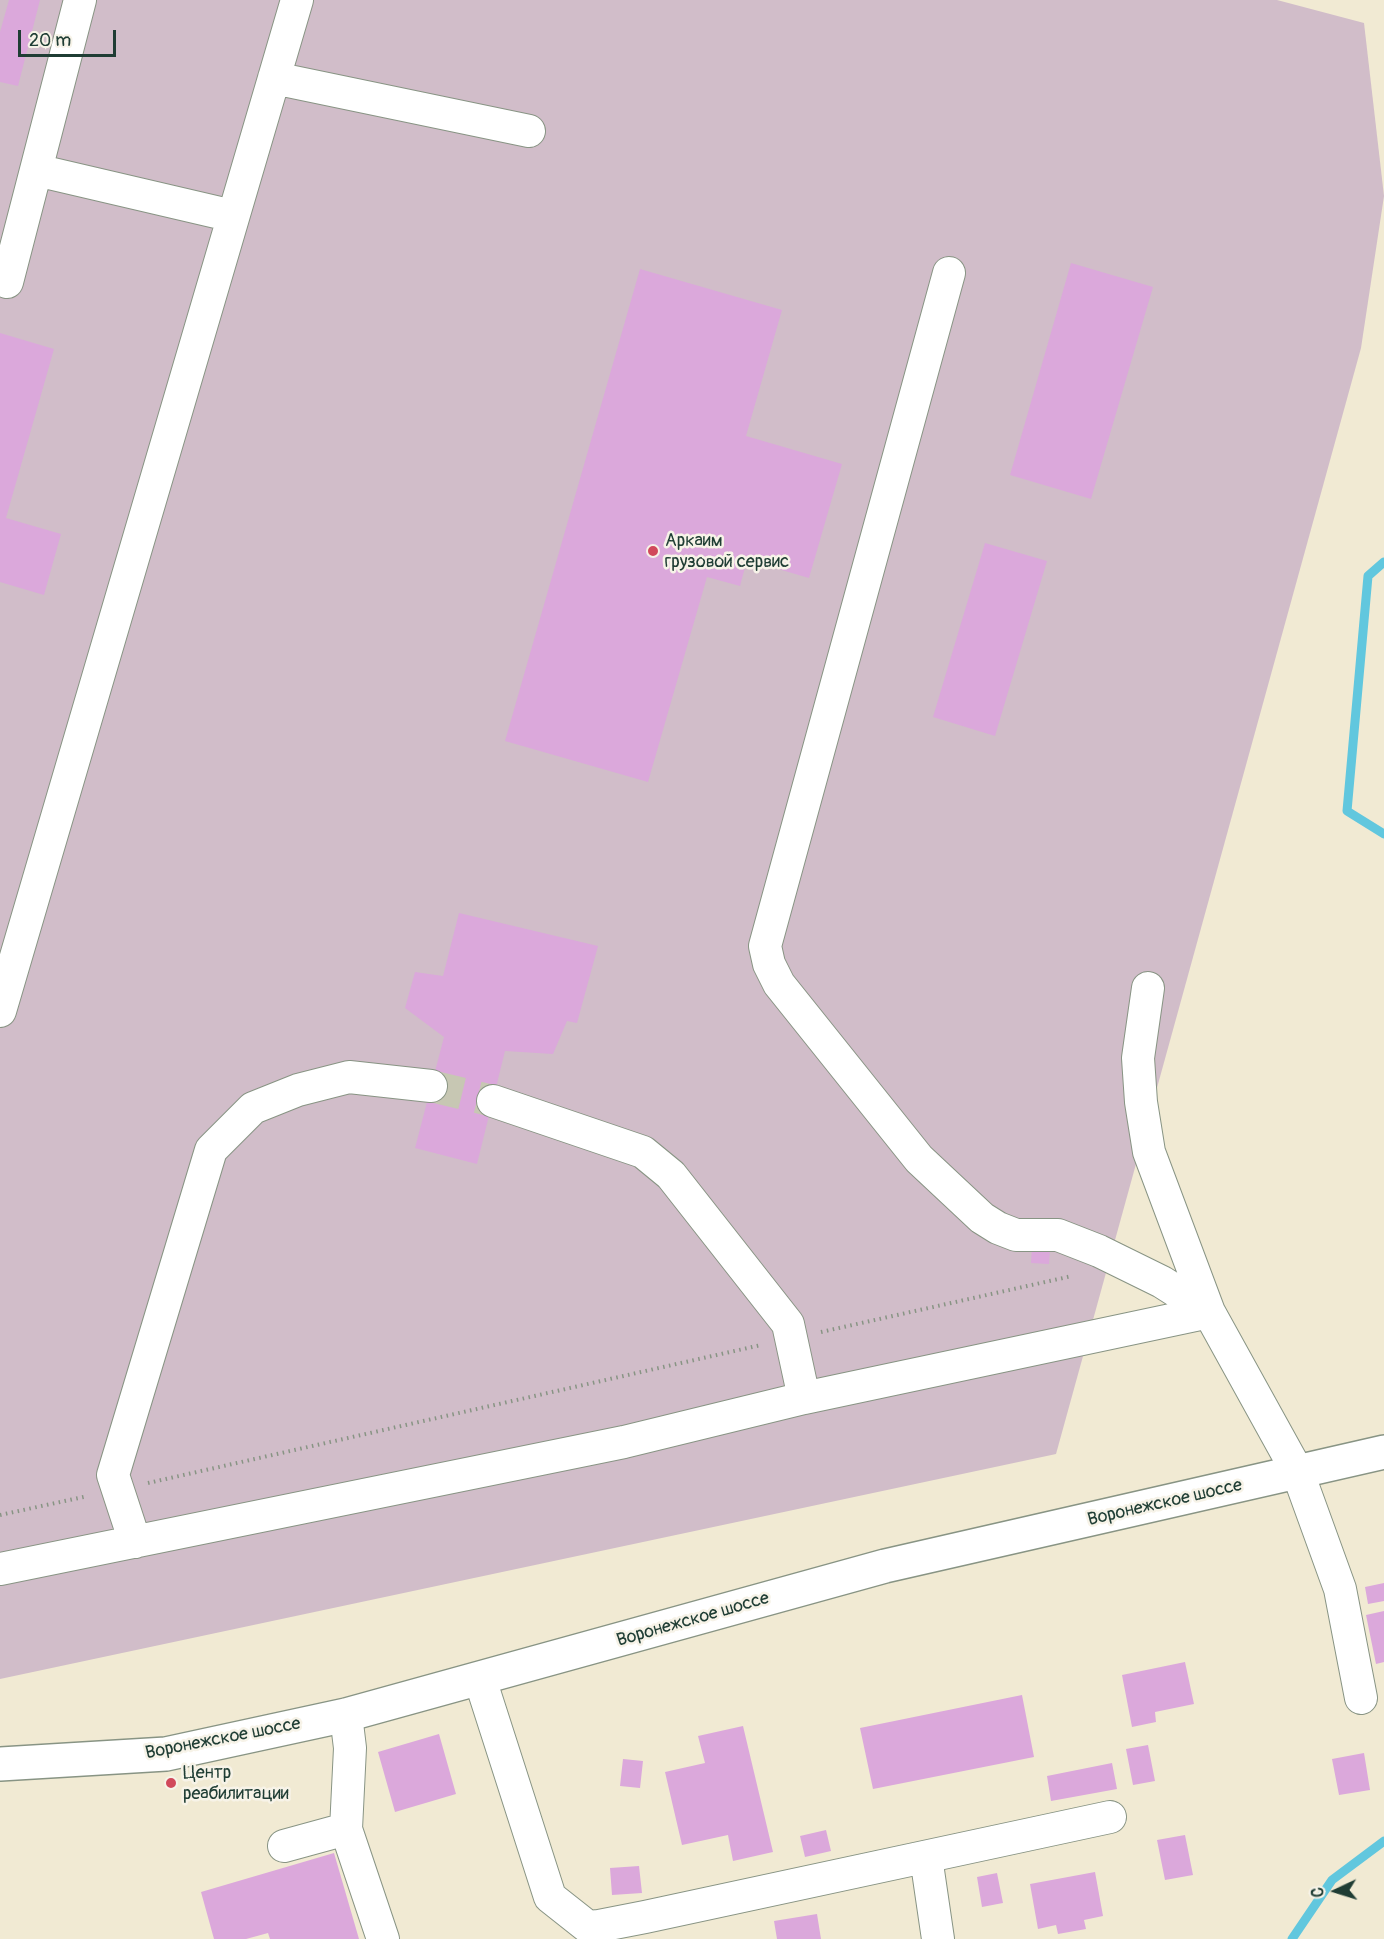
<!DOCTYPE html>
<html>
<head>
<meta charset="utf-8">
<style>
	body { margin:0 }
	#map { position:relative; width:1384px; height:1939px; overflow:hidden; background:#f1ead3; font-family:Pangolin,sans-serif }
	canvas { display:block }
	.north { position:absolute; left:1306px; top:1861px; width:60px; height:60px; -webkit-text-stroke:4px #f7f3e8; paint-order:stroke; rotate:266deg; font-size:16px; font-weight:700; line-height:24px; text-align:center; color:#1f3d34 }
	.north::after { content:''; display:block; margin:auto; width:21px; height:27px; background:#1f3d34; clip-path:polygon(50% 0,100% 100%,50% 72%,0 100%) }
	.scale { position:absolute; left:18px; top:30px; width:98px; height:27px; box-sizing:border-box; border:3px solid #1f3d34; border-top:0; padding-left:8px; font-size:18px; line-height:21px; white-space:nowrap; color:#1f3d34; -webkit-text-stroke:4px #f7f3e8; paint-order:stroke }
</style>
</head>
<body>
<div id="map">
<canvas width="1384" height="1939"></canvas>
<div class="north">С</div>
<div class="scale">20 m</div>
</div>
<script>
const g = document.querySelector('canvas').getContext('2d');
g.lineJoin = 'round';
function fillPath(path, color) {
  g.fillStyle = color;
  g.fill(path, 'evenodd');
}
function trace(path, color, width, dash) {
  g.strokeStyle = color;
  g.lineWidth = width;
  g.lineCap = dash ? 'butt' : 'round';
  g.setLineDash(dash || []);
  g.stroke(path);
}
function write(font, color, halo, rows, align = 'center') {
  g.font = font + ' Pangolin,sans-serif';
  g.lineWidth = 5;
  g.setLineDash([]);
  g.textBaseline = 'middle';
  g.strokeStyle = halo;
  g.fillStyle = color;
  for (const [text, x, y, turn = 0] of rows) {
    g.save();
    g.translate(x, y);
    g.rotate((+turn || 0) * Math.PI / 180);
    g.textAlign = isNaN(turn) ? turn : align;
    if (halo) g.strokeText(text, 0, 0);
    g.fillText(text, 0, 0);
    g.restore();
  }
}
const industrial = new Path2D(`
	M0 0H1277L1364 23 1384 196 1361 348 1056 1454 0 1679Z`);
const stream = new Path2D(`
	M1384 562 1368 576 1347 811 1384 834
	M1292 1939 1332 1880 1384 1841`);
const building = new Path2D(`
	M9 0H40L18 86 0 82V32Z
	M1071 263 1153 287 1091 499 1010 475Z
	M640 269 782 310 746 436 842 464 809 578 747 560 740 586 707 577 648 782 505 741Z
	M0 333 54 349 6 518 61 534 44 595 0 582Z
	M985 543 1047 561 995 736 933 717Z
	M459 913 598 946 577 1023 567 1021 553 1054 505 1051 477 1164 415 1148 444 1037 405 1008 415 972 443 976Z
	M1032 1247 1050 1248 1049 1264 1031 1263Z
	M1384 1583V1601L1368 1604 1365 1587Z
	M1384 1611V1662L1376 1664 1366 1615Z
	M1185 1662 1194 1704 1155 1712 1156 1722 1132 1727 1122 1675Z
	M1022 1695 1034 1757 873 1789 860 1728Z
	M743 1726 773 1852 733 1861 728 1835 682 1845 665 1772 705 1763 698 1736Z
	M439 1734 456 1794 395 1812 378 1752Z
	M1148 1745 1155 1781 1133 1785 1126 1749Z
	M1364 1753 1370 1790 1339 1795 1332 1759Z
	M623 1759 643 1761 640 1788 620 1786Z
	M1112 1763 1117 1789 1051 1801 1047 1776Z
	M826 1830 831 1851 805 1857 800 1836Z
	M1185 1835 1193 1875 1165 1880 1157 1840Z
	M334 1853 359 1939H270L268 1933 246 1939H214L201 1892Z
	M639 1866 642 1893 612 1895 610 1868Z
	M1095 1872 1103 1916 1084 1920 1086 1929 1058 1934 1056 1925 1038 1929 1030 1884Z
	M997 1873 1003 1903 982 1907 977 1877Z
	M817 1914 821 1939H777L774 1921Z`);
const minorTunnel = new Path2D(`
	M431 1086 493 1101`);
const path = new Path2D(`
	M821 1332 1072 1276
	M148 1483 761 1345
	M0 1515 88 1496`);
const minor = new Path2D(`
	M274 78 529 131
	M36 170 233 216
	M949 273 765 946 769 964 779 984 919 1159 982 1218 998 1228 1016 1235H1058L1099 1251 1162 1282 1209 1312 1149 1152 1141 1102 1138 1058 1148 988
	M7 282 80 0
	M0 1011 297 0
	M493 1101 643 1152 671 1175 788 1324 804 1398
	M135 1542 113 1475 211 1150 253 1108 298 1090 349 1077 431 1086
	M0 1569 624 1442 804 1398 1209 1312 1298 1473 1340 1589 1361 1698
	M480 1679 550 1897 588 1927 599 1926 645 1917 1110 1817
	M346 1715 350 1748 346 1829 383 1939
	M284 1846 346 1829
	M926 1857 938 1939`);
const major = new Path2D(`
	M0 1764 166 1754 346 1715 885 1566 1384 1452`);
const markers = [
	[653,551,6,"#d1495b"],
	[171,1783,6,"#d1495b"]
];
const poiNames = [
	["Аркаим",665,541],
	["грузовой сервис",665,562],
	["Центр",183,1773],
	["реабилитации",183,1794]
];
const streetNames = [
	["Воронежское шоссе",1165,1503,-13],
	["Воронежское шоссе",693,1620,-16],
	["Воронежское шоссе",223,1739,-11]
];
fillPath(industrial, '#d1bdc9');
trace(stream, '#61c7de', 9);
fillPath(building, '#dba8db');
trace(minorTunnel, '#c7c7b3', 32, [32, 16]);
trace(minor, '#889484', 34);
trace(major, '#889484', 36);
trace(path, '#889484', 4, [1.5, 4.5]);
trace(minor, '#fff', 32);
trace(major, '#fff', 33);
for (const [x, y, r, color] of markers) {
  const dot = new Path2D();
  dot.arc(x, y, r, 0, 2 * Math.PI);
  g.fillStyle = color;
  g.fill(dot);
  trace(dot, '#f7f3e8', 2);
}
write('18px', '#1f3d34', '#f7f3e8', poiNames, 'left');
write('18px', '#1f3d34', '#f7f3e8', streetNames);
</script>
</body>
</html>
